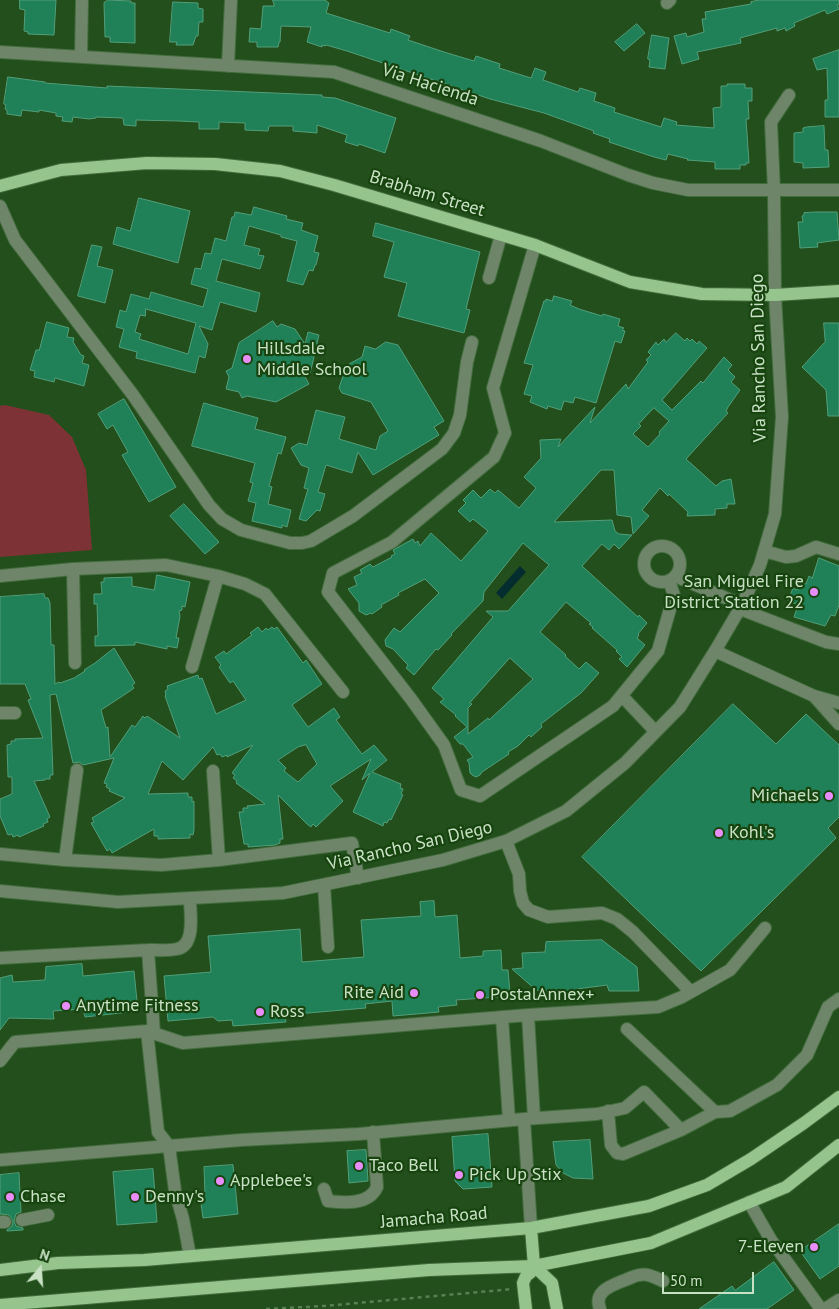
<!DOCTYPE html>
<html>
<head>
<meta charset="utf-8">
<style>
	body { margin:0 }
	#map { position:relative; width:839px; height:1309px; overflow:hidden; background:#224f1b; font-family:"PT Sans",sans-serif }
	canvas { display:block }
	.north { position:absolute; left:15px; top:1244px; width:50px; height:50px; -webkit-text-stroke:4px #17440f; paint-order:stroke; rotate:18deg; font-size:14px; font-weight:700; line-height:20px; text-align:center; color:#c8e1c4 }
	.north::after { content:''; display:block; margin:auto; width:18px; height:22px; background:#c8e1c4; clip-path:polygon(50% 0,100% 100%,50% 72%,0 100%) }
	.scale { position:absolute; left:662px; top:1272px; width:92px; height:22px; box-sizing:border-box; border:2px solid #c8e1c4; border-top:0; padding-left:6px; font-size:15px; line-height:18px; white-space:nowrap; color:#c8e1c4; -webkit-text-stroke:4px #17440f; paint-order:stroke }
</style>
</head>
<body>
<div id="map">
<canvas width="839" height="1309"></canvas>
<div class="north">N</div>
<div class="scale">50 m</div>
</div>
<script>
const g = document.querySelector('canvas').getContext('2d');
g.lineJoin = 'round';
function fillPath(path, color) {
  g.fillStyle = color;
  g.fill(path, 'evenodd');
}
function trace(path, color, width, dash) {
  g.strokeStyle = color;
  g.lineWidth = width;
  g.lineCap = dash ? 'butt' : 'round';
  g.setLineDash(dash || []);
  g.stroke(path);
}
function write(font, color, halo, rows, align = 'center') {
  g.font = font + ' "PT Sans",sans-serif';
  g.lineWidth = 4.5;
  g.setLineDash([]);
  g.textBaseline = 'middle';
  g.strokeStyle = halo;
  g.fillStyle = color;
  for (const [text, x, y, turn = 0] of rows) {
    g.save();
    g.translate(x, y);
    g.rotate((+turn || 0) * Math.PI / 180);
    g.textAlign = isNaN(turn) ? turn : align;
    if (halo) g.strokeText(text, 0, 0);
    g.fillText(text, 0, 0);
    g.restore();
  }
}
const green = new Path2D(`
	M5 405 49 415 72 437 86 470 92 550 0 557V406Z`);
const water = new Path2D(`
	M520 566 526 572 502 599 496 593Z`);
const building = new Path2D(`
	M20 0H56L54 35 28 34V32L24 31 25 10 20 9Z
	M108 0 131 1V3H135V43L110 42V37H105L104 3Z
	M273 0H325L329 3 326 13 390 33 391 29 410 36 408 40 444 52 474 61 476 56 500 64 499 68 531 78 535 68 546 72 543 80 578 92 580 88 596 93 594 101 615 108 614 112 661 127 664 118 677 122 676 125 714 128 713 108 721 107V86H727V84H745V88H752V101H748L749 119H746L749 163H746V165H740V169H715V162L687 160 688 159 668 154 666 160 654 157 609 142 610 139 593 133 594 131 544 113 490 99 347 51 326 45 325 46 322 45V47L307 42 311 27 281 26 280 42H279L278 47H257V42H249L250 28 261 29 263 6H274Z
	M760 0H839V4L837 5 839 9 827 14 825 10 794 23 795 26 786 31 785 28 777 31V28L740 38 741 43 697 52 699 59 682 64 674 36 686 33 687 37 704 32 702 19H706L705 12 751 4V2Z
	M173 2 198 3V8L203 9V22H199L198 36H196L193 45H176L177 42H170Z
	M637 24 645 33 624 51 615 42Z
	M652 35 669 38 665 69 649 67 650 60 648 59Z
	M839 50V117H825V100H828L827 68 817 70 813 59Z
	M8 77 45 82V83L107 88V86L322 95V97L335 98 396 118 385 153 359 144 358 146 345 142 347 135 317 125V133L293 131V126H269L268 131 245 130V123L219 122V129H199V122L178 121 136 120V126L124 125 123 118 96 117V118L89 119 73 117 72 122 62 121 63 117 56 116V113L39 110V112L22 110 21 116 7 114V110L5 109 6 105 4 104Z
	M824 126 825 150H828L829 167 803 168V163L794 162V133L803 132V128L807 127Z
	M139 198 190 211 178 263 113 244 117 227 130 231Z
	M254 207 287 216 286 219 303 223 301 230 318 236 314 252 319 253 316 265H315L313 271 309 270 303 285 287 281 297 241 281 237V235L249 226 244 245 260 249 258 255 264 256 260 269 222 259 216 281 260 293 256 312 220 302 212 330 199 326 208 344 205 358 199 356 195 373 136 358 137 352 119 347 124 329 116 327 120 310 126 312 131 294 149 299 151 292 203 307 208 289 191 284 195 268 201 269 205 253 211 254 215 238 226 241 232 217H234L235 212 251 215ZM146 309 196 323 188 354 139 339 141 334 135 332 140 315 145 316Z
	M815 212H837L839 240 817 243 818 247 800 248 798 222H803L802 216 804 215V213Z
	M376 223 480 252 466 309 470 310 464 333 398 316 407 283 384 277 394 242 373 236Z
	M92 245 102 247 97 266 113 270 105 303 78 296Z
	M554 296 572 301 570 305 579 309 602 316 603 314 620 319 618 326 624 328 622 330 625 331 621 343 615 341 596 403 575 397 573 403 564 401 561 410 548 406 547 409 530 402 532 396 524 394 533 365 524 363 544 301H546V299L552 301Z
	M273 321 277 327 281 324 295 329 305 344 308 332 319 335 310 374 305 377 309 384 276 402 247 396 242 398 239 392 226 389 229 377 226 371 232 368 239 343Z
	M47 322 69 328 67 337 74 338 73 342 81 355 84 356 82 363 89 365 84 386 55 378 54 382 34 377 35 371 30 370 36 350H39Z
	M824 323H839V416H828L826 390 802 367 825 342Z
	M676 333 685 341 687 338 690 341 692 339 697 344 699 341 707 348 662 400 672 410 701 381 703 383 724 357 732 365 728 370 735 377 731 382 740 390 728 407 726 411 728 413 686 459 716 486 722 481 731 479 735 504H727V508L715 509V515L687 516 688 512 669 494 668 496 660 488 642 510 649 516 633 534 631 517 617 515 614 470H601L554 522 612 520 615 531 619 534 632 535 619 549 614 544 609 550 602 544 582 566 638 617 639 615 647 623 638 634 639 635 637 638 645 645 627 667 619 659 622 657 616 651 617 650 592 628 593 627 589 624 591 623 566 602 540 632 566 655 565 656 579 669 586 662 599 673 581 693 541 724 542 727 531 737 529 735 518 746 508 752 509 754 482 772 480 775 476 777 472 775 470 773 469 763 467 760 473 757 463 744H460L454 737 467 727 455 716 456 715 440 702 444 699 432 688 493 617 486 611H508L549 565 523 543 484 592 483 601 451 634 452 635 438 650 436 649 414 675 406 668 408 665 393 649 386 646 385 640 394 628 400 632 439 593 425 579 398 593 399 595 381 605 382 607 372 614 371 613 366 615 359 611V603L348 589 357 585 354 577 362 573 360 570 370 564 373 567 392 557 391 556 395 554 393 550 413 539 415 543 418 541 420 546 431 533 461 561 488 531 473 519 470 522 458 511 466 503 463 500 473 490 481 498 490 489 495 493 498 490 519 508 536 488 524 477 541 458 540 440 561 439 558 447 595 407 590 423 626 384 628 389 648 362 646 360 651 355 648 352 656 342 658 345 664 339 666 342ZM654 408 669 421 659 432 660 434 648 447 633 434 641 426 639 424ZM510 658 533 679 489 720 488 718 468 734V708L472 704 470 703Z
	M386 342 398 345 444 421 434 427 439 435 373 475 358 452 352 473 326 465 318 492 325 494 320 511 317 510 306 521 299 519 308 489 304 488 309 468 301 465 291 448 299 443 307 445 316 410 345 417 339 439 376 450 380 436 388 431 371 402 342 393 339 388 343 376 347 374 349 364 362 357 365 346 375 349Z
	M124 399 176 487 149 502 122 455 128 452 113 425 107 429 98 414Z
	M204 403 258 418 255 429 286 437 281 454 278 453 269 486 272 487 268 504 291 510 287 527 282 525V528L252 521 256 503 248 501 253 483 250 482 255 463 192 446Z
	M184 504 219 542 205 554 170 516Z
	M819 558 839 566V605L835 616 831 615 825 626 794 617 797 608 795 607 796 604 788 601 793 588 797 590 799 586 802 587 804 583 806 584 809 576 812 578Z
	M157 575 190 582 185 607 182 606V610L179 611 180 616 176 638H179L177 648 167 646V649L135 642V645L95 646V636H98L97 604H94V594H102L101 582H104V578L132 577V586L154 590Z
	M44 594 45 598H48L50 603 51 645H54L55 684 59 682 60 683 74 678 85 671 84 670 95 663 114 648 135 683 132 685 134 688 130 691 101 710 106 728 108 727 110 757 132 725 135 727 143 716 145 718 147 716 180 738 165 696 166 695 165 691 168 689 167 686 198 675 199 679 202 678 216 714 246 700 233 681 230 683 219 667 221 665 215 657 224 651 226 654 252 635 250 633 258 627 262 632 266 628 268 630 272 627 274 629 277 627 303 663 306 660 322 684 292 705 308 727 334 708 340 717 336 720 362 754 374 745 387 760 372 772 401 784 400 788 403 789 401 794 403 795 391 820 389 819 387 823 384 822 383 826 353 812 370 773 362 780 371 759 330 786 343 801 316 827 313 824 311 827 307 824 278 795 283 839H280V843L275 845 248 847V844H244L239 812H243V808H248L247 806 265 804 236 783 237 781 233 778 235 775 232 773 253 745 227 757V755L222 757 220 754 217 755 213 747 183 780 162 761 148 794 188 793V797H192V802L194 801V830L193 835 190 834V838L158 839V836H154V829L112 853 110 849 107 851 91 823 94 822 92 818 125 798 109 791 110 789 106 787 107 784 104 783 114 758 83 765 79 762 73 763 56 694 50 695 53 775H50V779H45V780L34 781 50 817 47 819 48 822 43 824 44 826 19 837 18 835 13 837 12 834 8 835 0 816V799L12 794V777H8L7 745 11 744V741H15V739L43 738 28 700 31 699 25 684H0V597ZM306 745 317 764 298 782 284 771 286 768 278 760 298 747Z
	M733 704 776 744 806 714 839 745V817L828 828 836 838 701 971 582 857Z
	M434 901 435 917 457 915 460 958 483 956V951L501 950 502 970H508L510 993 498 994V997L456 1000 457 1005 438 1007 439 1012 393 1016 392 1001 365 1004 366 1008 285 1015 286 1022 233 1026 232 1020 218 1021 213 1017 168 1021 164 976 211 972 208 936 300 929 302 962 364 957 361 920 421 916 420 902Z
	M602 940 637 967 639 991H609L607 985 577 989 578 994 553 995 536 990 512 969 523 968 522 953 545 952 546 942Z
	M82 964 83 976 134 971 138 1011 85 1017 83 1009 53 1011 54 1019 9 1018 0 1030V978L12 975 13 982 45 980 46 967Z
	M488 1134 492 1187 463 1189 455 1181 452 1137Z
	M590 1140 593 1179 573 1178 563 1173 556 1165 553 1142Z
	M366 1150 368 1181 349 1183 347 1151Z
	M233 1165 238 1214 203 1218 200 1196 205 1195 204 1167Z
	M153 1169 157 1222 117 1225 113 1172Z
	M19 1173 21 1212 16 1214 14 1221 16 1226 23 1228V1230L7 1231V1230L12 1226 13 1222 9 1215 0 1214V1175Z
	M839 1224V1266L820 1279 800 1251Z
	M774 1262 794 1290 767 1309H699L732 1286 735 1290Z`);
const path = new Path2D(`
	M266 1309 324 1306 513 1289`);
const minor = new Path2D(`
	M667 3 670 0
	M0 52 334 72 541 141 628 175 653 183 688 190H839
	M81 57 82 0
	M228 66 231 0
	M0 206 15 240 133 395 209 505 222 519 241 530 290 543H302L311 541 353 516 442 449 454 433 460 415 467 362 472 342
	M535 245 493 388 505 433 494 457 392 542 333 573 328 592 411 699 444 745 461 790 480 796 613 706 658 651 674 595 669 581
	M489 278 501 235
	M644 564a18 18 0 1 1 36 0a18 18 0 1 1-36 0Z
	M764 551 786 557 796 556 816 547 839 554
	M0 576 73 569
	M675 576 742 605
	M740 609 826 642 839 644
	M715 651 814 696
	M75 663 73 569 166 565 218 576
	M192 667 218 576 245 584 265 594 343 692
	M622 696 655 731
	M839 703 814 696 839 724
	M0 713H15
	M506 841 519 874 520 891 523 903 529 910 548 917 602 913 617 919 633 932 691 992
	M0 854 65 860 77 770
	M65 860 161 865 219 860 213 771
	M219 860 352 843 358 878
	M324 885 328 947
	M0 891 118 902 283 893 443 860 506 841 566 811 625 763 680 707 715 651 742 605 760 565 775 514 782 417 775 295 774 191 771 122 789 95
	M0 958 148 950
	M528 1015 534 1118
	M502 1017 509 1120
	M627 1029 715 1112 681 1130
	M147 1031 158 1132 169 1146
	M154 1033 148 950C157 950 168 951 177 949 196 945 190 914 190 899
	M0 1061 15 1042 147 1031 183 1043 528 1015 658 1007 682 997 730 970 765 928
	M715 1112 730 1111 777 1085 807 1055 828 1007 839 999
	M524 1119 597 1114 625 1108 644 1092 681 1130 623 1154 617 1153 611 1145 608 1111
	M0 1160 169 1146
	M324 1189 328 1201C345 1203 369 1205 377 1187L373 1132
	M749 1202 771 1240 821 1309
	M22 1220 48 1215
	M0 1222H5
	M190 1256 183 1219 175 1191 169 1146 241 1140 359 1134 524 1119 531 1228
	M600 1309C593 1291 611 1286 625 1280 629 1279 635 1275 640 1275 647 1273 656 1278 663 1281
	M825 1309 839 1300`);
const major = new Path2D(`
	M0 186 61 170 147 163 215 164 280 171 334 185 535 245 630 282 702 294 775 295 839 291
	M534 1266 552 1283 557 1309
	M0 1270 58 1263 144 1260 531 1228 649 1206 707 1185 751 1159 804 1123 839 1097
	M0 1305 429 1270 534 1266 651 1243 786 1187 839 1145
	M526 1309 523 1283 526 1276 531 1272 534 1266 531 1228`);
const markers = [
	[247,359,5,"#ea8dfc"],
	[814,592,5,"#ea8dfc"],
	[829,796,5,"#ea8dfc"],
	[719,833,5,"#ea8dfc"],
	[414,993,5,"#ea8dfc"],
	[480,995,5,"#ea8dfc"],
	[66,1006,5,"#ea8dfc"],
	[260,1012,5,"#ea8dfc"],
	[359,1166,5,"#ea8dfc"],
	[459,1175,5,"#ea8dfc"],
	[220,1181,5,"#ea8dfc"],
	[10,1197,5,"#ea8dfc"],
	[135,1197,5,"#ea8dfc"],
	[814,1247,5,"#ea8dfc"]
];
const streetNames = [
	["Via Hacienda",430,85,18],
	["Brabham Street",427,194,17],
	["Via Rancho San Diego",759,358,-91],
	["Via Rancho San Diego",410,846,-13],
	["Jamacha Road",434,1218,-5]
];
const poiNames = [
	["Hillsdale",257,349],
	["Middle School",257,370],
	["San Miguel Fire",804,582,"right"],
	["District Station 22",804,603,"right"],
	["Michaels",819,796,"right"],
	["Kohl's",729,833],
	["Rite Aid",404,993,"right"],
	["PostalAnnex+",490,995],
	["Anytime Fitness",76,1006],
	["Ross",270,1012],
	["Taco Bell",369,1166],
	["Pick Up Stix",469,1175],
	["Applebee's",230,1181],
	["Chase",20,1197],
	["Denny's",145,1197],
	["7-Eleven",804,1247,"right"]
];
fillPath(green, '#7d3335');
fillPath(water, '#042d30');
fillPath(building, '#208159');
trace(building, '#529e79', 1);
trace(minor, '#436c3d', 14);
trace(major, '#436c3d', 14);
trace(path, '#597f53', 2.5, [4, 4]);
trace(minor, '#6e856a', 12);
trace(major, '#95c58d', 12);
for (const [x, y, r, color] of markers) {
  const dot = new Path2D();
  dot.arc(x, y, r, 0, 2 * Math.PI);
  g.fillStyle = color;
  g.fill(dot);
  trace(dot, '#17440f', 2);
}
write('18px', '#c8e1c4', '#17440f', streetNames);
write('18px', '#c8e1c4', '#17440f', poiNames, 'left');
</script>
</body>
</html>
